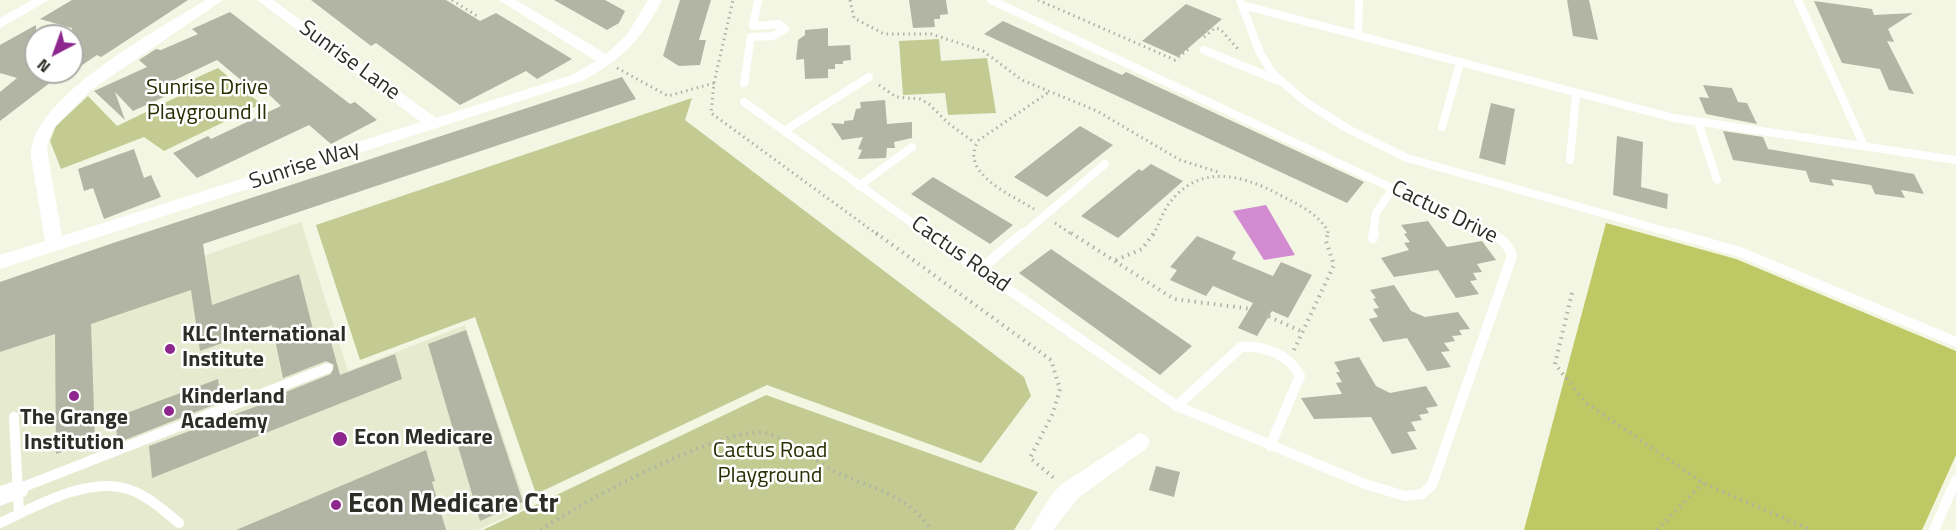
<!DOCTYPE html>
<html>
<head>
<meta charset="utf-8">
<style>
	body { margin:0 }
	#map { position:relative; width:1956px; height:530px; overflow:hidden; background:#f3f6e3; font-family:"Titillium Web",sans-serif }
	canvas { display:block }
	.north { position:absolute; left:24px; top:24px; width:60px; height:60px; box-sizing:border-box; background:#fff; border:2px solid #ababa8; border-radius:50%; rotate:221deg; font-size:16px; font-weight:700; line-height:24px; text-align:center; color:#2c2d26 }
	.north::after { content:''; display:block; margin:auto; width:21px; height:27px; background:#8d278d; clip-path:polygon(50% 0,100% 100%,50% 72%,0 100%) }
</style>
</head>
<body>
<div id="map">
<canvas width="1956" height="530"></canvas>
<div class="north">N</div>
</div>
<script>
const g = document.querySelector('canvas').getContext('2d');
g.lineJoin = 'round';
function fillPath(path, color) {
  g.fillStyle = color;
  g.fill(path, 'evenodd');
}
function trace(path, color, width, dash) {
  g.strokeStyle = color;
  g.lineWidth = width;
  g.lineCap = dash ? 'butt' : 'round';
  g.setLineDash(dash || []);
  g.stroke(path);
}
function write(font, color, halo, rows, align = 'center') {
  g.font = font + ' "Titillium Web",sans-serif';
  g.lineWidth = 5;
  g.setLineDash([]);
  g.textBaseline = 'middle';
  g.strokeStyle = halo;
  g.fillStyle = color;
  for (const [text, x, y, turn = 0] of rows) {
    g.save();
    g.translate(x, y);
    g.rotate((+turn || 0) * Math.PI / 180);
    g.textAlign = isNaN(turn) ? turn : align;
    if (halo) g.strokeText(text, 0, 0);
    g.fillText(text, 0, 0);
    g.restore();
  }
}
const built = new Path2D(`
	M301 222 348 371 465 325 527 507 478 530H0V327Z`);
const green = new Path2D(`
	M939 39 941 61 987 58 996 113 948 115 945 93 903 95 899 41Z
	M218 68 261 104 164 151 144 137 61 169 50 141 56 126 88 96 117 126 181 95 178 86Z
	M692 98 685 120 1024 377 1031 396 981 463 767 385 536 494 475 317 360 360 316 225Z
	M766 395 1038 492 1014 530H483Z`);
const forest = new Path2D(`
	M1606 223 1736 259 1956 351V455L1922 530H1524Z`);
const water = new Path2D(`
	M1266 205 1295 255 1264 260 1233 211Z`);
const building = new Path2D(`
	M72 0H188L112 50 101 57 97 55 72 72V28L40 19Z
	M311 0H446L480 21 496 13 572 59 537 79 526 71 460 105 376 43 371 46Z
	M554 0H605L625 11 619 23 607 30Z
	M680 0H711L699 40H706L700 65 679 66 663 56Z
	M909 0H946L948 14 940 15V19H934L935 27 913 28Z
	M1567 0H1589L1598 40 1573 36Z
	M1814 1 1872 9 1874 15 1913 13 1888 29 1894 42 1887 41 1914 94 1889 90 1880 69 1842 63Z
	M1186 4 1222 19 1178 57 1142 41Z
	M230 12 350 104 355 102 377 120 331 144 309 125 197 178 173 153 208 136 211 139 281 106 256 82 248 86 217 60 156 89 164 97 133 111 115 92 125 120 94 91 147 67 139 60 156 49 161 50 198 34 192 29Z
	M1003 21 1122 75 1126 72 1364 182 1347 203 984 34Z
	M36 25V72H64L0 121V92L17 78 0 73V45Z
	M828 28V46L850 45 851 60 843 61V64H835V69H828V78L805 79 804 59 796 60 798 40 805 35V30Z
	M622 77 636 99 203 244 212 305 299 274 315 337 328 331 340 375 395 354 402 379 152 478 149 446 287 395 286 392 331 374 334 365 326 361 283 378 272 325 200 351 191 290 91 324 95 440 56 454 55 334 0 352V282L113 243Z
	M1703 85 1732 88 1738 102 1747 103 1757 124 1706 114 1699 97 1709 98Z
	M885 100 887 124 912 122V138L894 142 895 148H887L886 158 858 159 862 150 858 149 863 137 842 140 831 123 844 124V121L853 120 856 109 861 108 860 102Z
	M1491 103 1515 109 1505 165 1479 158Z
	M1080 126 1113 145 1047 197 1014 177Z
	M1723 131 1763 137 1768 149 1914 174 1924 194 1901 190 1905 198 1875 194 1871 185 1831 179 1834 186 1810 182 1806 171 1733 160Z
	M1617 136 1643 142 1641 187 1668 194 1667 209 1613 195Z
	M134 149 144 178 151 175 161 197 104 219 93 188 84 191 78 169Z
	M1151 164 1183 181 1118 238 1081 216 1139 169 1142 171Z
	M933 177 1013 225 990 244 911 194Z
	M1428 221 1447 247 1482 241 1496 260 1477 264 1482 272 1473 273 1477 280 1470 281 1479 294 1456 298 1438 270 1394 277 1381 258 1409 250 1404 243 1410 242 1404 234 1407 233 1401 225Z
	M1197 236 1236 252 1232 259 1273 276 1281 262 1312 275 1288 318 1272 311 1257 336 1238 328 1253 303 1213 286 1206 296 1170 280 1177 270 1170 267Z
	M1051 249 1192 346 1160 375 1019 273Z
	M1394 285 1411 311 1425 317 1458 312 1470 329 1459 330 1462 335 1452 336 1455 341 1444 343 1450 351 1441 352 1451 367 1427 371 1407 338 1383 342 1369 319 1378 317 1373 309 1379 308 1373 299 1376 298 1370 290Z
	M466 330 523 502 480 521 428 344Z
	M1359 357 1376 386 1390 393 1426 386 1438 406 1426 408 1429 413 1419 415 1422 420 1411 422 1416 431 1407 432 1417 449 1392 454 1371 417 1314 419 1301 398 1342 394 1336 383 1342 382 1336 372H1340L1334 362Z
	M218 379 221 402 117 443 116 417Z
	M426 450 435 481 432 482 446 530H236Z
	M1156 466 1180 472 1174 497 1149 490Z`);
const pathFar1 = new Path2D(`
	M452 0 477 16
	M850 0 854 18 884 34H931L983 51 1022 80 1097 111 1180 160 1221 173
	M1038 0 1175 60 1191 47
	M1204 37 1215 28 1220 29 1238 49
	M617 68 668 96 714 83 711 113 878 235
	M714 83 733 0
	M879 85 896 97 920 99 929 104 948 123 975 143
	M1034 209C1011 195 957 172 979 140L1049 92
	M1055 223 1073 235
	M1153 235C1159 225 1162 214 1168 205 1198 163 1241 174 1280 195 1299 205 1316 212 1328 231L1327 235`);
const path = new Path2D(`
	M876 233 1051 360 1060 389 1053 413 1030 458 1055 479
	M1071 233 1174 299 1252 309
	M1116 260 1142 249 1154 233
	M1572 293 1555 364 1586 403 1703 483 1811 530
	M1263 314 1303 332
	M1294 350 1334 265 1326 241 1328 233
	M541 530C577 504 723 426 764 433 793 438 818 465 845 476 878 490 910 497 931 530
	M1657 530 1703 483`);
const laneFar1 = new Path2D(`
	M991 0 1492 235
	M1240 0 1260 53 1273 74 1307 103 1350 130 1407 158 1679 235
	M1798 0 1864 146
	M1242 5 1674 118 1956 160
	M1358 35 1359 0
	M1204 50 1279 81
	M744 83 751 37 773 36 785 29 779 24 753 26 758 0
	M744 102 929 235
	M1698 122 1717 180
	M1442 127 1460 63
	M784 131 869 77
	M1570 160 1576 94
	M859 186 912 147
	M1022 235 1105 164
	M1373 235 1376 213 1393 188`);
const lane = new Path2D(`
	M927 233 1177 406 1365 484 1405 496 1422 494 1432 485 1512 256C1508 243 1500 238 1489 233
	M1673 233 1740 252 1956 342
	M1373 238 1374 233
	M981 269 1023 233
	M1177 406 1241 347C1264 345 1290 355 1300 376L1270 446
	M14 417 19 514
	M18 489 328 368
	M0 523C35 507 84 478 124 488 145 493 163 510 179 523
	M1934 530 1956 480`);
const street = new Path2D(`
	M32 0H49L0 28V18Z
	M206 0H223L91 90 53 129 47 145 48 156 62 236 421 122 257 0H273L436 118 572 75 596 61 499 0H516L606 54 627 35 648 0H662C641 41 622 59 582 81L0 269V255L45 241 31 156C29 98 161 28 206 0Z
	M1140 433 1147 436 1150 442 1147 448 1078 498 1053 530H1030L1052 494 1062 484Z
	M18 480 26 482 29 489 26 496 0 506V486Z`);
const markers = [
	[170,349,6,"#8d278d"],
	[74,396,6,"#8d278d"],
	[169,411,6,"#8d278d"],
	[340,439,8,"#8d278d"],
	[336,505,6,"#8d278d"]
];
const streetNames = [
	["Sunrise Lane",349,61,36],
	["Sunrise Way",305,166,-18],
	["Cactus Drive",1444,213,26],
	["Cactus Road",960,255,35]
];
const parkNames = [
	["Sunrise Drive",207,89],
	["Playground II",207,114],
	["Cactus Road",770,452],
	["Playground",770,477]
];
const poiNames = [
	["KLC International",182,336],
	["Institute",182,361],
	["Kinderland",181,398],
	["Academy",181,423],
	["The Grange",74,419,"center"],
	["Institution",74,444,"center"],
	["Econ Medicare",354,439]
];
const nearPoinames = [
	["Econ Medicare Ctr",348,505]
];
fillPath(built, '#e6ebd0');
fillPath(green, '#c3cb93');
fillPath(forest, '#bec965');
fillPath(water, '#d28bd0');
fillPath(building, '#b2b5a3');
trace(pathFar1, '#afb2a3', 3, [1.5, 4]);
trace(path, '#afb2a3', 4, [1.5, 5]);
trace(laneFar1, '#fff', 8);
trace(lane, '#fff', 10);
fillPath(street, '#fff');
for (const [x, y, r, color] of markers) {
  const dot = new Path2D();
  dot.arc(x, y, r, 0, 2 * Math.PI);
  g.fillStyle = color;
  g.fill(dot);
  trace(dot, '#fff', 2);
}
write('22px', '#2c2d26', '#fff', streetNames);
write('22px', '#2a2e02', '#fff', parkNames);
write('bold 22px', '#2c2d26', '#fff', poiNames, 'left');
write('bold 27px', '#2c2d26', '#fff', nearPoinames, 'left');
</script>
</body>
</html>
